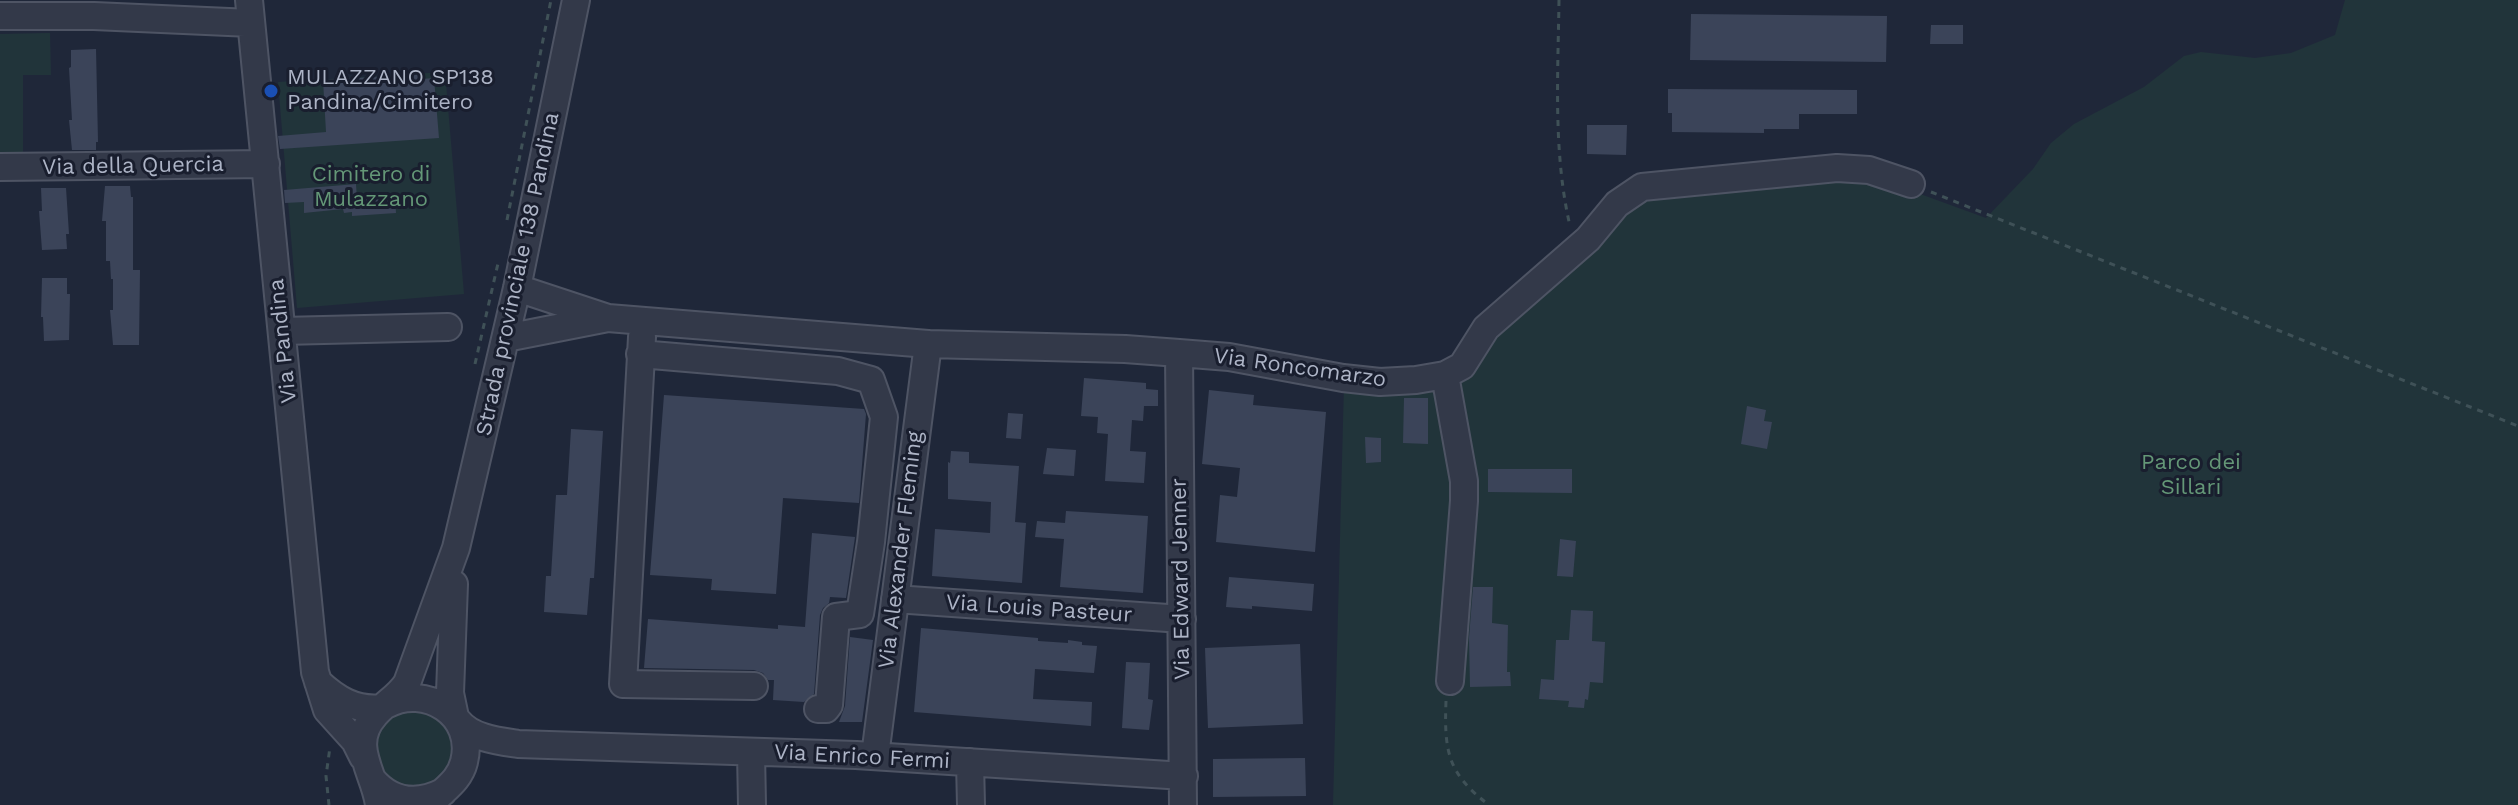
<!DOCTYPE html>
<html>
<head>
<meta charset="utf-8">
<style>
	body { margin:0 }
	canvas { display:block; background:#1f2739 }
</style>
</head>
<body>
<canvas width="2518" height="805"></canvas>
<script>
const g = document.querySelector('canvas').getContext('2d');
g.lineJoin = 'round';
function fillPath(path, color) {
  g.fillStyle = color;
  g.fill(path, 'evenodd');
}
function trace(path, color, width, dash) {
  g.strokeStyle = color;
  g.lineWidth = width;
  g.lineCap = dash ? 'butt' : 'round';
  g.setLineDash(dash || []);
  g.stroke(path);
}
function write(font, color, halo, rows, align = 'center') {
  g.font = font + ' "Work Sans",sans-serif';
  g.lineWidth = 6;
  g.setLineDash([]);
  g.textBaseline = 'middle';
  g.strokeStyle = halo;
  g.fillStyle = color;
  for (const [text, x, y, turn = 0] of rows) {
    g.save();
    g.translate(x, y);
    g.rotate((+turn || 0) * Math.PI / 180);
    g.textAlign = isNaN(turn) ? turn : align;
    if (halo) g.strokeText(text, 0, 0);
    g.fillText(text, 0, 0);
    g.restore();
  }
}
const green = new Path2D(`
	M2345 0H2518V805H1333L1344 385 1444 383 1491 331 1643 193 1836 174 1912 191 1986 218 2033 169 2051 143 2074 124 2144 87 2184 56 2201 52 2255 58 2291 53 2335 35Z
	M50 33 51 75H23V159H0V34Z
	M445 72 464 294 297 308 278 82Z
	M375 749a39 39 0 1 1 78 0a39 39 0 1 1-78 0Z`);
const building = new Path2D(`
	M1691 14 1887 16 1886 62 1690 60Z
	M1931 25H1963V44H1930Z
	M96 49 98 142H96V150H72L69 120H72L69 68 71 67V50Z
	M422 74V79L434 78 439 138 280 149 278 136 326 132 323 80Z
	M1668 89 1857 90V114H1799V129H1764V133L1672 132V113H1668Z
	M1587 125H1627L1626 155 1587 154Z
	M356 184 357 199 395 196 396 213 352 216V212L344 213 343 209 304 213V202L285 203 284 190Z
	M105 186H130L131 197H133V270H140L139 345H113L110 310H113V279H111L110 261H106V221H102Z
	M41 188H66L69 234H66L67 249 42 250 39 211H42Z
	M42 278H67V294H70L69 340 44 341 43 317H41Z
	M1084 378 1146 383V389L1158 390V406H1144L1143 421 1132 420 1130 451 1146 452 1144 483 1105 481 1108 434 1097 433 1098 417 1081 416Z
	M1209 390 1254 395 1253 405 1326 412 1315 552 1216 542 1220 495 1237 497 1240 468 1202 464Z
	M664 395 864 409 866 414 859 503 783 498 776 594 711 590 712 579 650 575Z
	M1404 398H1428V444L1403 443Z
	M1747 406 1766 410 1764 421 1772 422 1767 449 1741 444Z
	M1008 413 1023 414 1021 439 1006 438Z
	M571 429 603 431 594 578H590L587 615 544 612 546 576H551L556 495H567Z
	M1365 437 1381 438V462L1366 463Z
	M1047 448 1076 450 1074 476 1043 474Z
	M951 451 969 452V463L1019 466 1015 522 1026 523 1022 583 932 576 935 529 990 533 991 502 948 499V462L950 463Z
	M1488 469H1572V493L1488 492Z
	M1066 511 1148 516 1143 593 1060 587 1064 539 1035 537 1037 521 1065 523Z
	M812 533 855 537 846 598 830 597 829 603 823 608 820 615 814 694 804 702 773 700 774 680H768L763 673 754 670 644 668 648 619 778 629V625L805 627Z
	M1560 539 1576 541 1573 577 1557 576Z
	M1229 577 1314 584 1312 611 1252 606V609L1226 607Z
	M1473 587H1493L1492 623 1508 625 1507 672H1510L1511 686 1470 687 1469 638Z
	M1571 610 1593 611 1592 641 1605 642 1603 683 1590 682 1588 700 1585 699 1584 708 1568 707 1569 701 1539 699 1541 679 1554 680 1556 640H1569Z
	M921 628 1038 638V641L1068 643V640L1082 642V645L1097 646 1094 673 1035 669 1033 699 1092 702 1091 726 914 712Z
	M850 637 873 640 862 722H839L845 706Z
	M1300 644 1303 724 1208 728 1205 648Z
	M1126 662 1150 663 1148 699 1153 700 1149 730 1122 728Z
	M1305 758 1306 796 1213 797V759Z`);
const path = new Path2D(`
	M1559 0C1558 75 1553 153 1570 226
	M1931 192 2518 426
	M507 220 551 0
	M475 364 499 259
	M1446 701C1444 752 1448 774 1489 805
	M329 805 326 776 330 747`);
const minor = new Path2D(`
	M249 0 315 672 327 710 355 741 363 757
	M0 16H94L251 23
	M0 167 266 164
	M517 288 608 318 928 344 1125 349 1179 353 1229 357 1343 378 1380 382 1416 380 1445 375 1462 366 1486 328 1588 239 1617 204 1642 187 1837 168 1869 170 1911 184
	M282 331 448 327
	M642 337 623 684 754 686
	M506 338 608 318
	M1179 353 1183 805
	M640 354 838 371 871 380 884 417 871 542 860 614 836 617 829 705 826 709H818
	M1445 375 1464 481V501L1450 681
	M454 584 450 693 455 717
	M895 599 1182 619
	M318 682C336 699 355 711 382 708
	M386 705C425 683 476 715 464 762 459 782 442 790 430 805
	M458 721C471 738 498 741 518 744L856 755 1184 776
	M751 752 752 805
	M875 756 928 344
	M970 762 971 805
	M372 779C391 802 417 805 443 792
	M379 805C375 773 348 745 375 715 385 703 398 697 407 683L456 548 517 288 576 0`);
const markers = [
	[271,91,8,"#1a4fb4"]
];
const poiNames = [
	["MULAZZANO SP138",287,78],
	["Pandina/Cimitero",287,103]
];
const streetNames = [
	["Via della Quercia",133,166,-1],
	["Strada provinciale 138 Pandina",518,274,-78],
	["Via Pandina",283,341,-96],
	["Via Roncomarzo",1300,368,8],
	["Via Alexander Fleming",901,550,-83],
	["Via Edward Jenner",1181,579,-91],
	["Via Louis Pasteur",1039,609,4],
	["Via Enrico Fermi",862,757,3]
];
const parkNames = [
	["Cimitero di",371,175],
	["Mulazzano",371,200],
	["Parco dei",2191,463],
	["Sillari",2191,488]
];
fillPath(green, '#21343a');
fillPath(building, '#3b4459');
trace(minor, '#4e5464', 30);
trace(path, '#3f5157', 3, [6, 6]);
trace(minor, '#333949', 26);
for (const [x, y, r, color] of markers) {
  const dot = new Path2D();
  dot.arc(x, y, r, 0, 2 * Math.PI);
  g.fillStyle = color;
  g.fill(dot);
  trace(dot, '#191e2e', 3);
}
write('22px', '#adb4c6', '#191e2e', poiNames, 'left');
write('22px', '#adb4c6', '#191e2e', streetNames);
write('22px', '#649777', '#191e2e', parkNames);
</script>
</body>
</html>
